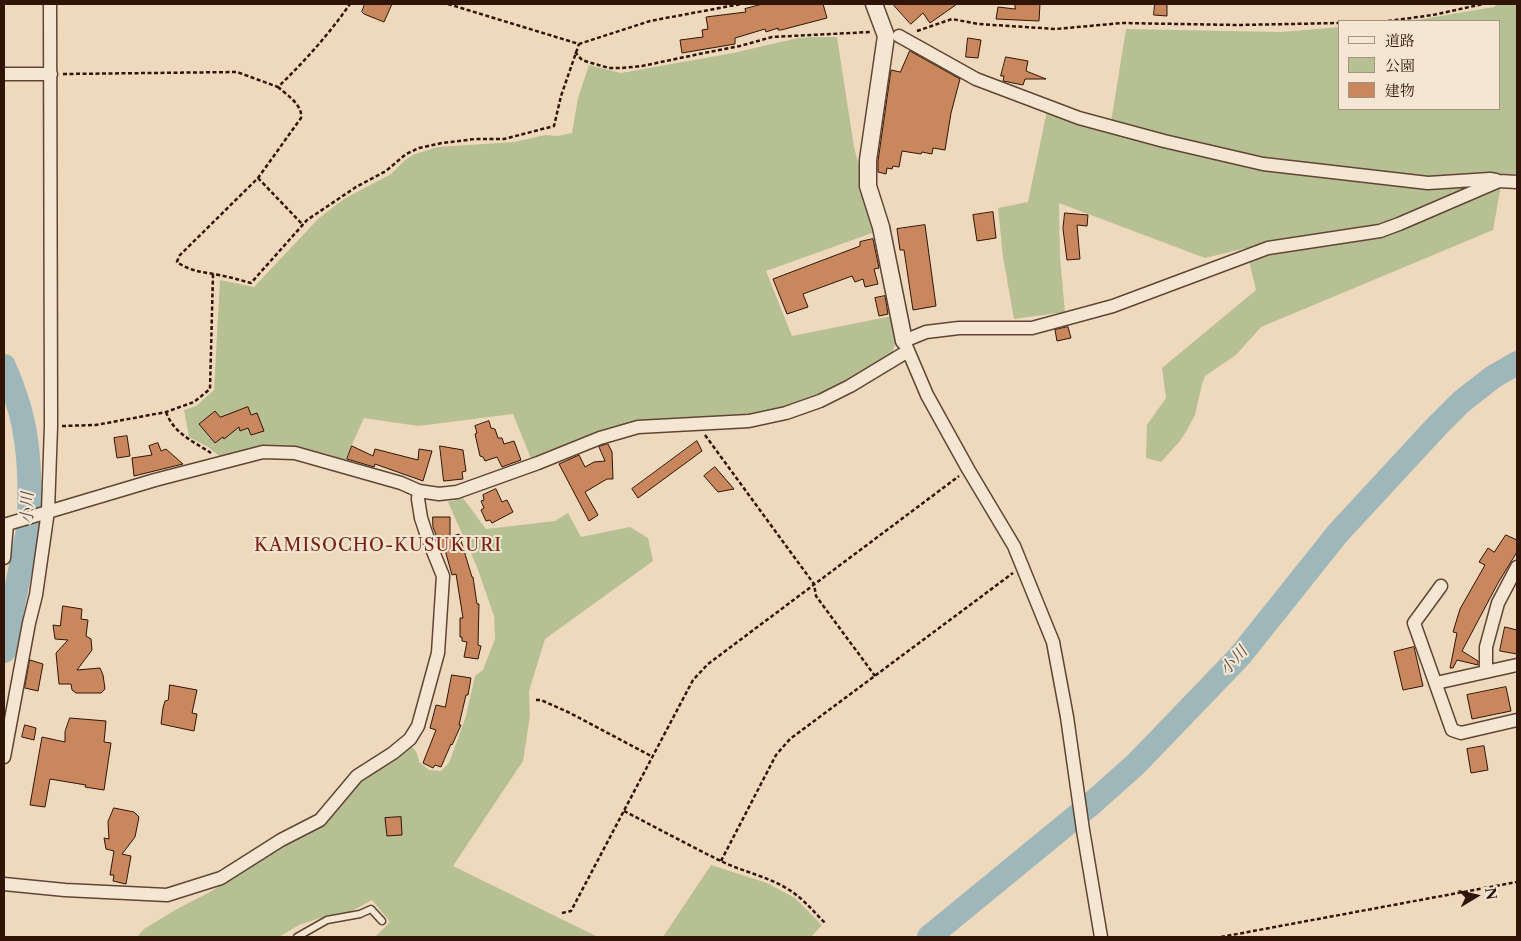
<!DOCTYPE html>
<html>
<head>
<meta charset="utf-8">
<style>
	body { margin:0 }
	#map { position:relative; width:1521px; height:941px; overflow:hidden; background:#efd9bc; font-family:"Libre Caslon Text","Noto Serif JP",serif }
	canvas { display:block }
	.frame { position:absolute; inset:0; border:5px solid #301406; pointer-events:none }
	.legend { position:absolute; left:1338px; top:20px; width:162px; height:90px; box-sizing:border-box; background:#f5e6d3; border:1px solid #a69281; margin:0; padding:6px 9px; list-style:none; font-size:15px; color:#301406 }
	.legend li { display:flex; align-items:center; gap:10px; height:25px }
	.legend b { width:25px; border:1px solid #a69281 }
	.north { position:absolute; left:1451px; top:871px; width:50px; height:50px; -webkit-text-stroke:4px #f5e6d3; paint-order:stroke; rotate:81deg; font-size:14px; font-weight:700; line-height:20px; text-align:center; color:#301406 }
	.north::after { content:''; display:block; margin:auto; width:18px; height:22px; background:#301406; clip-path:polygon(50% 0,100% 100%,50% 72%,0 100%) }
</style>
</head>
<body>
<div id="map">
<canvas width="1521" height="941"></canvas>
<div class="frame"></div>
<ul class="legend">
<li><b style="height:6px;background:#f5e6d3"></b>道路</li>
<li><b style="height:14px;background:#b6c093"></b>公園</li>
<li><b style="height:14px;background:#c9875e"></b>建物</li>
</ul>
<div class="north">N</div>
</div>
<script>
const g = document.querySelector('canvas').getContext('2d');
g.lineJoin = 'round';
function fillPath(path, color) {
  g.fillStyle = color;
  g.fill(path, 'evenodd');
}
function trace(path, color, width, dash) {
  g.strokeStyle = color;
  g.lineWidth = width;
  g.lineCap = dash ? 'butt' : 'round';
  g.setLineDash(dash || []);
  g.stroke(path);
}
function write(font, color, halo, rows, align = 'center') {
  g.font = font + ' "Libre Caslon Text","Noto Serif JP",serif';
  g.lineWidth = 4;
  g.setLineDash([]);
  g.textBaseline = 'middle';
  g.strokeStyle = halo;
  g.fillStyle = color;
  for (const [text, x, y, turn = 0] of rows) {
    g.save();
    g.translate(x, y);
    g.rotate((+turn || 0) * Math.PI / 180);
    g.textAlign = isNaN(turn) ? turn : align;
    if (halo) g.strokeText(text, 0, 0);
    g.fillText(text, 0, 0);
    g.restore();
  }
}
const green = new Path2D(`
	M1497 4H1517V174H1503L1493 230 1261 327 1236 355 1205 376 1202 384 1195 415 1187 430 1180 441 1161 462 1146 458 1147 425 1166 398 1162 368 1256 290 1246 248 1205 258 1059 203 1060 257 1065 312 1014 319 1003 257 998 208 1028 202 1048 106 1110 128 1126 29 1281 32 1340 27V109H1500V21H1411L1494 7Z
	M816 37H837L854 147 859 166V187L875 232 766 271 792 336 892 316 895 344 891 357 867 372 802 403 758 414 674 420 532 461 513 414 418 426 364 418 344 462 286 445 268 446 221 457 208 447 189 437 184 410 196 406 214 390 220 280 254 287 319 218 344 199 391 174 405 160 415 154 438 147 514 142 545 135 558 136 572 133 578 98 589 65 621 73 733 53 798 38Z
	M463 498 486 529 555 521 568 513 581 537 630 527 648 538 653 561 545 639 529 691 530 716 523 761 453 866 598 937H375L390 922 372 900 348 913 320 918 299 925 279 937H137L144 929 177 909 208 893 326 820 355 782 409 747H412C417 752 418 755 419 762L429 770 441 771 449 763 466 716 475 676 483 670 495 639 494 616 477 567 448 502Z
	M711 865 767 883 795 898 822 925 811 937H663Z`);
const river = new Path2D(`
	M4 366C14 389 23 415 26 440 30 467 30 497 29 525L4 651
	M929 937 1090 805 1136 764 1239 657 1338 533 1437 426 1461 402 1493 377 1517 363`);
const building = new Path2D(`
	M365 4H392L384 22 364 14 362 12Z
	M763 4H823L827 18 781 30H778V28L766 32 765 29 735 38V44L682 53 680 40 703 37 702 30 708 29 706 17 746 12 745 9Z
	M893 4H957L930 23 923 13 911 24Z
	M1015 4H1040L1039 21 996 19 998 7 1015 9Z
	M1155 4H1167V16L1154 15Z
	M968 38 981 40 978 58 966 57Z
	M910 51 960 79 951 113 945 150 933 148 932 154 922 152 921 154 902 151 899 167 893 166 892 169 887 168 886 174 878 172V161L891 70 900 72Z
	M1006 57 1028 61 1026 71 1046 79H1025L1023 85 1003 81 1004 76H1001Z
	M993 212 996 238 977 241 973 215Z
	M1065 213 1088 215 1087 226 1077 225 1080 259 1067 260 1063 229Z
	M925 225 936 306 913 310 904 250H900L897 229Z
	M873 239 879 268 874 269 878 284 865 287 863 279 855 282 852 276 803 294 808 307 787 314 773 279 860 246V242Z
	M885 296 888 314 879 316 875 298Z
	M1068 327 1071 338 1057 341 1055 330Z
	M248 407 251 415 257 413 264 431 251 435 248 428 240 431 239 427 224 439 223 437 215 443 199 424 215 411 220 417Z
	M489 421 491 428 495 429 498 438H502L504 444 514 441 521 460 502 467 497 457 485 461 483 457 480 456 475 434 477 433 475 426Z
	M127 436 130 456 117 458 114 438Z
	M697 441 702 451 638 498 632 489Z
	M158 443 161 451 166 449 183 464 134 476 132 458 152 455 149 446Z
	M608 444 612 452 613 479H607L585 492 598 515 589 521 559 464 579 455 585 467 594 462 605 461 599 447Z
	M352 446 373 456 375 449 418 460 419 449 432 451 423 481 375 464 374 467 347 459Z
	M440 446 463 450 466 471 462 472 463 479 444 481Z
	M715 467 734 489 718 492 704 476Z
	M496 489 502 502 507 500 513 512 492 523 490 520 486 521 481 510 484 508 481 501 484 500 483 495Z
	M433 517H450V537L459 534 472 577H473L477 604H479L478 645 481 646 478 659 464 657 467 642 462 641V637H460V618H463L456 574 452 575 445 550 442 551 433 527Z
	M1506 535 1517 540V552L1498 583 1462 651 1478 661V665L1457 660 1453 668H1450L1457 633 1453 632 1460 609 1485 565 1479 562 1488 548 1494 552Z
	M63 606 82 609 81 619 88 620 86 636 91 639 92 650 77 670 100 668 103 675 105 689 101 693H76L72 690 71 684H59L56 653 68 640 55 639 53 625 60 626Z
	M1505 627 1517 630V654L1500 651Z
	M1414 647 1423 686 1403 690 1394 652Z
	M30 660 43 664 38 691 25 688Z
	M452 675 471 678 468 695H466L459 725H461L452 745 451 744 441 767 435 765 433 768 423 763 436 730 430 728 436 705 445 707Z
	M170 685 197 690 192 713 197 714 194 731 161 724 163 708 165 701 168 700Z
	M1506 687 1511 711 1472 719 1467 695Z
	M70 718 106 721 104 742 111 743 104 790 85 787 86 785 50 779 45 807 30 805 42 737 65 742V732Z
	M25 725 36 728 34 740 22 737Z
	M1484 746 1488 770 1471 773 1467 749Z
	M114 808 134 812 139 817 135 837 122 854 131 856 126 884 113 881 114 875H110L114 851 106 849 104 838 109 839 108 822Z
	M401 817 402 835 387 836 385 818Z`);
const path = new Path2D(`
	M448 4 579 44 650 21 741 4
	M1388 21 1433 15 1483 4
	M917 31 952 19 978 24 1056 29 1122 23 1238 25 1340 23
	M575 52 582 60 588 62 609 68H621L642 66 704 53 740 46 772 37 870 32
	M63 74 237 72 278 87C305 61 329 34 350 4
	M278 87C287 95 303 105 301 118L258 178 179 256 177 262C191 272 204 272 219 275 230 277 240 280 251 283L307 220 356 187 386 171 406 154 419 148 442 143 475 139H504L554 126 561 96 579 44
	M258 178 303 225
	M166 412C174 434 193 441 211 453
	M62 426 96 425 166 412 194 402 210 389 213 274
	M705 435 814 584 816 596 875 676
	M536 700H541L570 713 653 757
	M624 811C657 828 690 846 723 862 744 872 766 876 786 888 802 897 813 911 826 924
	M721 861 776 755 790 739 1013 573
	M562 913 571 911 693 680 708 664 959 476
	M1221 937 1517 882`);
const service = new Path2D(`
	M297 937 327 920 360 914 371 909 382 921`);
const minor = new Path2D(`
	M899 36 976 79 1079 118 1164 141 1263 164 1428 183 1490 179 1496 180
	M4 74H51
	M4 525 155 480 263 452 295 453 401 483 419 491 439 494 457 492 538 463 600 438 638 427 749 421 786 413 820 401 850 386 908 351
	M4 558 7 524
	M1441 586 1414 623 1452 730 1461 733 1517 720
	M1486 671V647L1498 603 1517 567
	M1436 683 1517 665
	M4 757 29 623 36 595 48 511 51 426 50 4
	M4 884 65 890 167 895 221 878 281 840 320 820 357 776 393 753 410 739 418 726 438 653 443 576 428 539 421 518 418 499 419 491
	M1101 937 1083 830 1067 717 1053 642 1014 546 968 469 927 395 904 341 926 332 959 328H1032L1113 306 1268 248 1380 231 1399 224 1499 181 1517 182`);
const tertiary = new Path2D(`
	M874 4 886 36 868 160V186L881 227 904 341`);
const waterNames = [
	["小川",28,508,-89],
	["小川",1234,661,-48]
];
const quarterNames = [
	["KAMISOCHO-KUSUKURI",378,546]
];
fillPath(green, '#b6c093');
trace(river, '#9eb7bb', 24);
fillPath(building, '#c9875e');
trace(building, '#301406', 1);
trace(service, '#604534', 9);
trace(minor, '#604534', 15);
trace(tertiary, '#604534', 19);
trace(path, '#301406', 2.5, [4, 2.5]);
trace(service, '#f5e6d3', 6);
trace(minor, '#f5e6d3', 12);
trace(tertiary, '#f5e6d3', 16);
write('italic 16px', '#564d45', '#f5e6d3', waterNames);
g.letterSpacing = '1px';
write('18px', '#7a1f14', '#f5e6d3', quarterNames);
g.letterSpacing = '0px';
</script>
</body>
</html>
